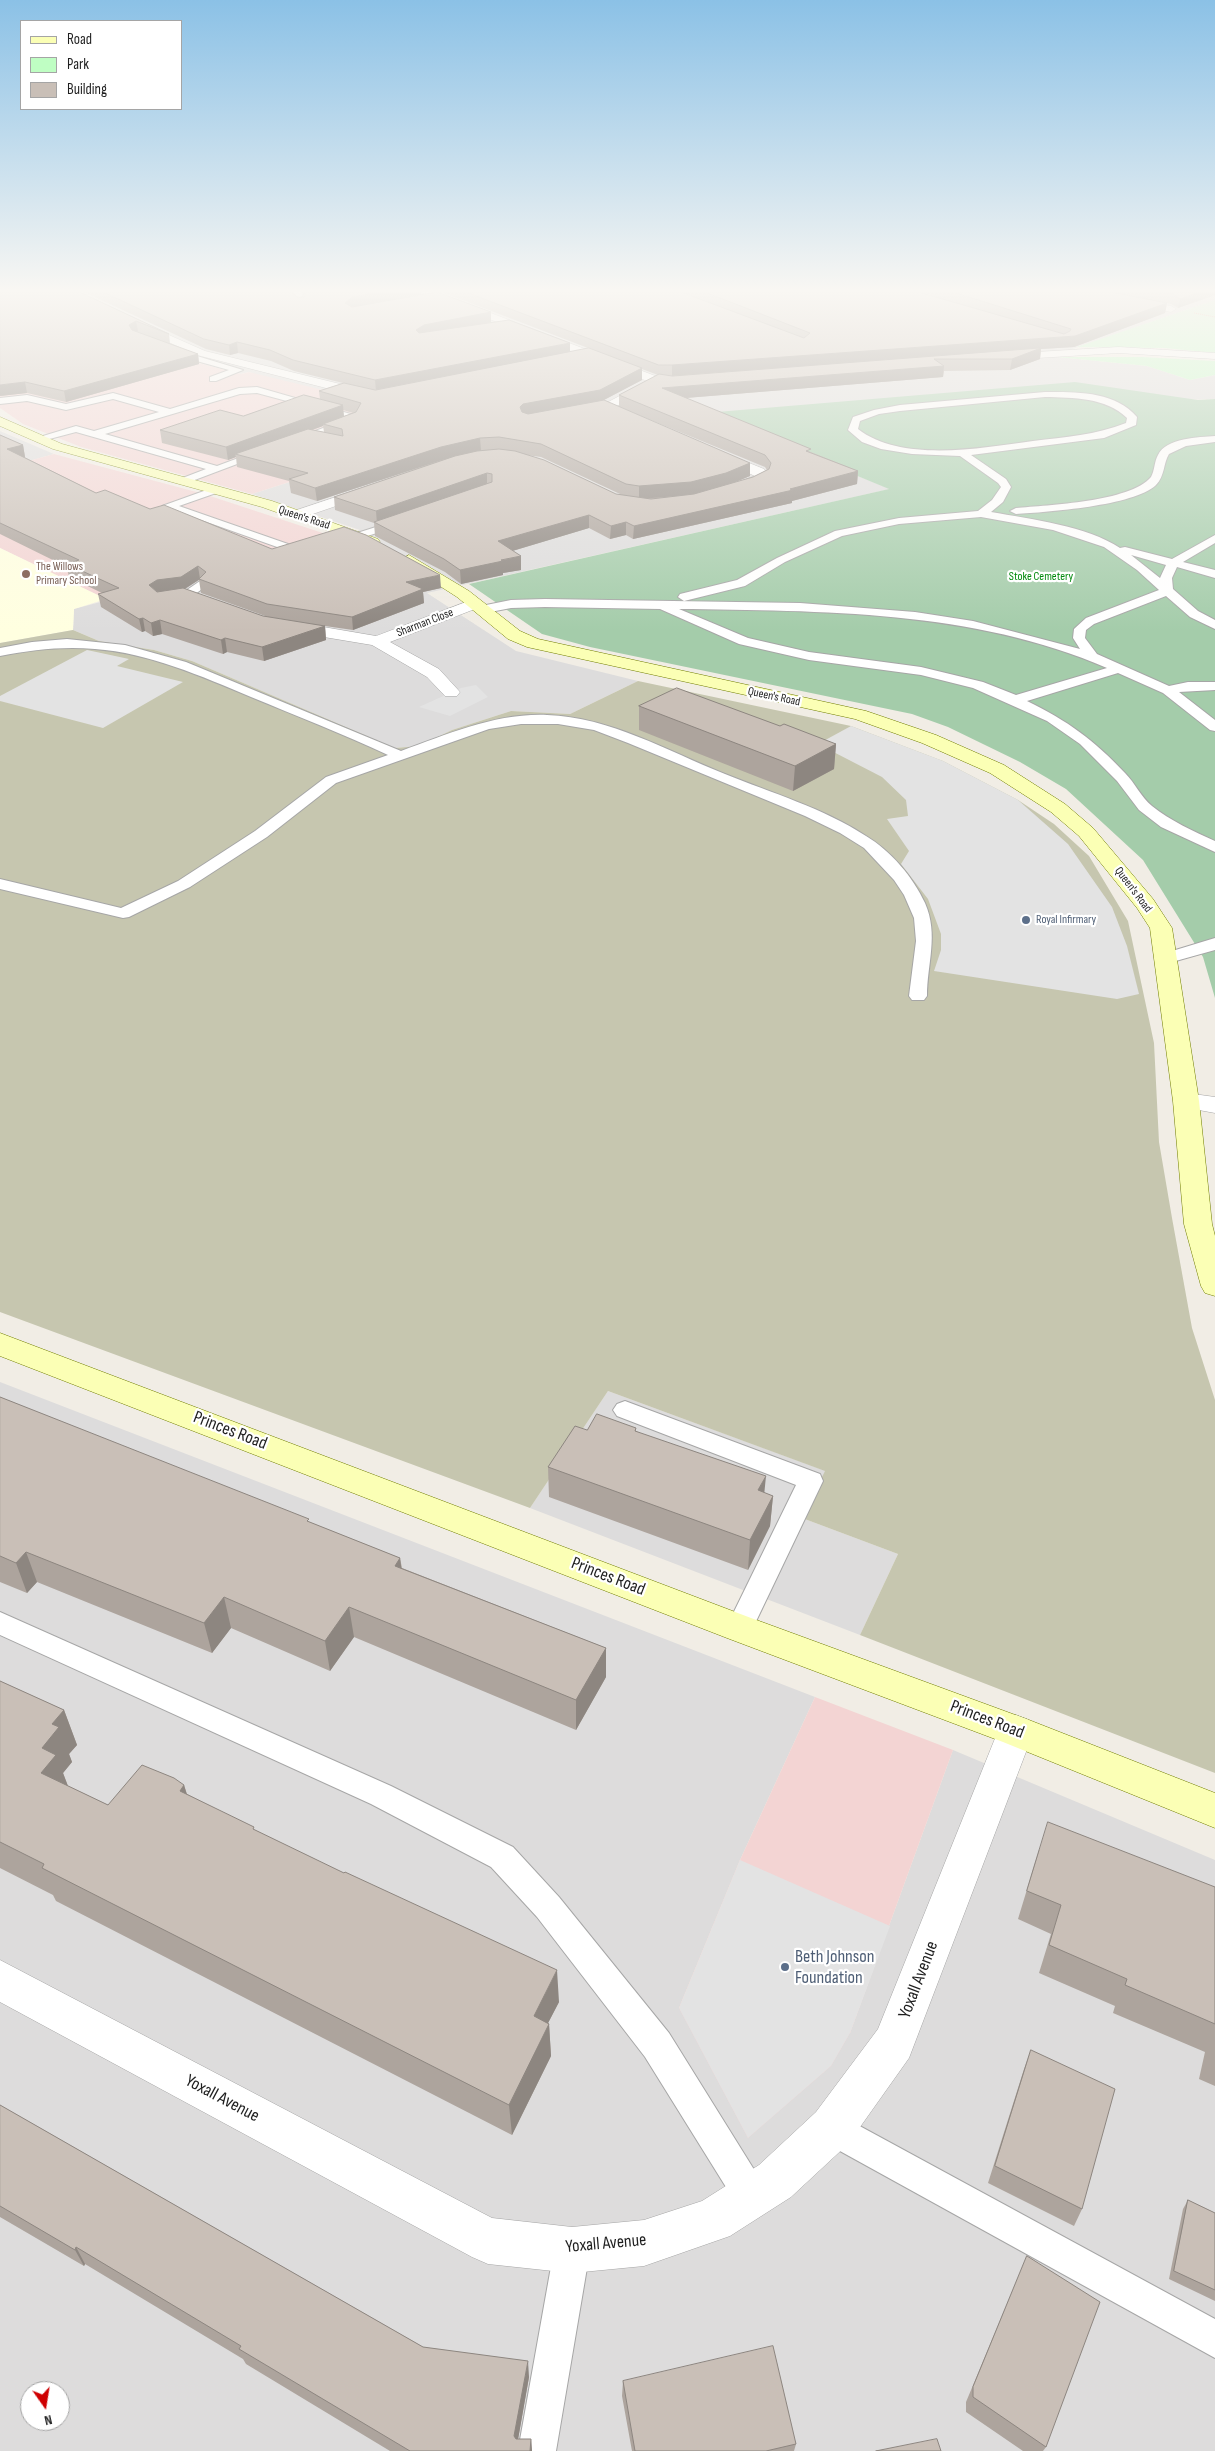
<!DOCTYPE html>
<html>
<head>
<meta charset="utf-8">
<style>
	body { margin:0 }
	#map { position:relative; width:1215px; height:2451px; overflow:hidden; background:#f1ede5; font-family:"Sofia Sans Condensed",sans-serif }
	canvas { display:block }
	.legend { position:absolute; left:20px; top:20px; width:162px; height:90px; box-sizing:border-box; background:#fff; border:1px solid #a5a5a5; margin:0; padding:6px 9px; list-style:none; font-size:15px; color:#1f1f1f }
	.legend li { display:flex; align-items:center; gap:10px; height:25px }
	.legend b { width:25px; border:1px solid #a5a5a5 }
	.north { position:absolute; left:20px; top:2381px; width:50px; height:50px; box-sizing:border-box; background:#fff; border:1px solid #a5a5a5; border-radius:50%; rotate:167deg; font-size:14px; font-weight:700; line-height:20px; text-align:center; color:#1f1f1f }
	.north::after { content:''; display:block; margin:auto; width:18px; height:22px; background:#cf0001; clip-path:polygon(50% 0,100% 100%,50% 72%,0 100%) }
</style>
</head>
<body>
<div id="map">
<canvas width="1215" height="2451"></canvas>
<ul class="legend">
<li><b style="height:6px;background:#fbffb5"></b>Road</li>
<li><b style="height:14px;background:#bffec3"></b>Park</li>
<li><b style="height:14px;background:#c9bfb7"></b>Building</li>
</ul>
<div class="north">N</div>
</div>
<script>
const g = document.querySelector('canvas').getContext('2d');
g.lineJoin = 'round';
function fillPath(path, color) {
  g.fillStyle = color;
  g.fill(path, 'evenodd');
}
function trace(path, color, width, dash) {
  g.strokeStyle = color;
  g.lineWidth = width;
  g.lineCap = dash ? 'butt' : 'round';
  g.setLineDash(dash || []);
  g.stroke(path);
}
function write(font, color, halo, rows, align = 'center') {
  g.font = font + ' "Sofia Sans Condensed",sans-serif';
  g.lineWidth = 4.5;
  g.setLineDash([]);
  g.textBaseline = 'middle';
  g.strokeStyle = halo;
  g.fillStyle = color;
  for (const [text, x, y, turn = 0] of rows) {
    g.save();
    g.translate(x, y);
    g.rotate((+turn || 0) * Math.PI / 180);
    g.textAlign = isNaN(turn) ? turn : align;
    if (halo) g.strokeText(text, 0, 0);
    g.fillText(text, 0, 0);
    g.restore();
  }
}
const residential = new Path2D(`
	M71 289H1215V300L1070 350 1059 357 1147 366 1190 380 1215 375V399L707 414 890 489 427 593 516 651 638 681 570 714 511 711 452 730 419 746 395 748 192 661 154 650 99 641 73 630 74 609 236 566 360 530 252 494 411 443 249 372 241 374 157 352Z
	M0 431 54 454 0 469Z
	M0 1382 815 1697 740 1860 679 2008 850 2033 953 1750 1215 1860V2451H0ZM30 2391H60V2421H30Z
	M608 1391 826 1471 802 1518 898 1554 860 1635 530 1508Z`);
const commercial = new Path2D(`
	M157 352 241 374 249 372 331 392 411 443 252 494 81 447 23 424 0 408V380Z
	M54 454 204 494 335 537 106 599 0 548V469Z
	M815 1697 953 1750 850 2033 831 2066 748 2138 679 2008 740 1860Z`);
const education = new Path2D(`
	M0 548 106 599 74 609 73 630 0 643Z`);
const construction = new Path2D(`
	M73 630 99 641 154 650 192 661 395 748 419 746 452 730 511 711 570 714 638 681 851 726 943 761 1018 800 1054 824 1089 856 1128 921 1154 1043 1159 1142 1172 1218 1192 1328 1215 1400V1773L860 1635 898 1554 802 1518 825 1471 608 1391 530 1508 0 1312V643Z`);
const cemetery = new Path2D(`
	M1075 382 1198 400 1215 399V998L1203 957 1143 860 1066 789 1020 762 948 727 912 714 590 647 542 634 469 584 889 489 705 413Z`);
const park = new Path2D(`
	M1215 300V353L1164 348 1077 347Z
	M1058 357H1142L1215 361V375L1190 380 1147 366Z`);
const parking = new Path2D(`
	M87 650 129 659 117 666 183 682 103 728 0 701V696Z
	M476 685 488 697 450 716 419 707 461 688Z
	M851 726 943 761 1018 800 1068 844 1112 907 1127 946 1139 994 1117 999 934 971 941 950V934L928 899 901 864 909 851 887 819 908 816 906 800 882 777 818 744Z
	M740 1860 890 1926 850 2033 831 2066 748 2138 679 2008Z`);
const path = new Path2D(`
	M1194 313 1215 317`);
const lane = new Path2D(`
	M289 289H298L303 292 301 298 306 303 305 305H299L293 300 295 294Z
	M168 349H174L243 370 216 381H210V377L229 370 168 353Z
	M257 387 361 417 356 423 295 445 290 442 291 440 350 418 257 393 240 394 105 434 217 466 260 450 264 449 269 452 184 484 179 481 180 479 206 469 76 432 38 442 33 439 76 426 94 431 159 412 113 399 66 410 27 401 0 404V398L27 395 66 404 113 393 170 409 239 388Z
	M1045 392C1076 392 1115 391 1137 417L1136 425 1104 438 971 455 1006 479 1011 487 1003 502 991 512C1031 519 1087 526 1120 548L1125 547 1172 559 1215 535V543L1183 562 1215 570V578L1177 567 1172 578 1173 589 1198 611 1215 620V629L1190 617 1166 596 1094 624 1086 630 1085 638 1097 654 1169 686 1188 682H1215V690L1179 692 1215 720V731L1210 730 1163 693 1118 673 1027 701C1068 721 1094 740 1125 773 1135 783 1141 797 1152 806 1171 821 1193 831 1215 841V852L1161 827 1139 810 1117 781 1080 744 1047 721 973 688 921 675 809 660 739 644 660 609 545 607 511 608 480 614 474 610 476 607 511 600 545 599 800 603 915 612 973 621 1080 649 1073 638 1074 629 1086 618 1159 590 1137 570 1104 547 1053 530 981 517 899 524 842 536 785 562 745 586 684 601 678 597 680 594 737 580 777 558 835 531 899 518 978 511 992 500 1001 487 998 483 960 456 912 454 881 449 862 442 848 430 853 417 874 410 900 405ZM1045 397C1074 398 1105 397 1127 418L1126 423C1096 435 1065 437 1033 441 981 448 902 463 858 429L860 421 879 414 900 411ZM1131 555 1166 565 1160 578ZM679 609C821 611 974 610 1107 668L1016 695 983 682 921 667 809 652 748 638Z
	M1215 436V442L1186 446 1169 454C1163 464 1165 476 1156 485 1134 506 1047 512 1016 514L1010 511 1016 508C1048 505 1130 502 1151 477 1155 470 1154 462 1158 455 1166 438 1199 437 1215 436Z
	M215 487 220 490 219 492 179 506 288 544V548H280L162 506Z
	M401 519 407 522 405 524 358 539 352 536 354 534Z
	M200 581 206 585C198 595 170 609 160 598L162 595 184 592Z
	M67 639 125 645 186 662 401 751C448 734 496 713 547 715 610 717 667 751 725 774 772 793 823 808 866 836 891 851 913 877 925 903 939 935 927 964 927 996L924 1000H912L909 996 916 941 914 918 904 895 894 880 864 848 840 833 805 816 628 743 594 730 558 724H521L489 729 336 783 267 837 190 887 129 917 123 918 0 889V879L121 908 178 881 255 831 326 777 388 755C343 734 297 716 251 697 201 676 149 653 95 649 62 646 32 650 0 656V648L32 642Z
	M1215 938V950L1165 964 1159 963 1156 959 1159 955Z
	M625 1401 820 1474 823 1481 749 1636 739 1639 729 1636 726 1628 796 1485 617 1416 613 1410 617 1404Z
	M0 1612 391 1786 513 1847 559 1897 669 2033 763 2184 769 2196 763 2208 751 2214 739 2208 645 2057 537 1917 491 1867 371 1804 0 1635Z
	M832 2111 1215 2319V2358L820 2140 815 2128 820 2116Z
	M572 2232 585 2237 590 2250 556 2451H518L554 2250 559 2237Z`);
const street = new Path2D(`
	M413 289H428L658 377 687 378 693 382 687 386 658 384 615 407 639 419 633 423 629 422 599 407 647 381Z
	M1065 289H1087L1171 306 1176 309 1171 312 1070 292Z
	M135 320 205 351 373 392 375 395 369 399 197 355 131 325 130 323Z
	M1119 347 1215 353V359L1119 353 1004 360 998 357 1004 354Z
	M717 450 764 469 769 477C761 487 739 495 727 492L725 489 727 486 755 476 712 457 710 454 712 451Z
	M369 486 376 490 374 493 301 518 296 519 289 515 291 512Z
	M474 599 482 604 480 607 390 642 439 669 460 692 457 696H445L427 677 372 645 288 631 282 629 280 626 282 623 288 621 376 636Z
	M1186 1093 1215 1097V1113L1177 1106 1173 1101 1177 1096Z
	M1016 1715 1029 1720 1034 1731 909 2058 848 2144 791 2197 730 2236 644 2266 572 2273 488 2264 472 2257 0 2002V1960L492 2218 572 2227 644 2220 702 2201 759 2165 816 2112 878 2029 998 1731 1003 1720Z`);
const secondary = new Path2D(`
	M0 417 62 444 272 501 378 539 380 542 378 545H368L262 507 53 449 0 426Z
	M409 555 469 591 520 631 538 639 866 711 936 735 1004 765 1065 804 1093 828 1153 899 1172 928 1199 1101 1212 1224 1215 1236V1296L1205 1293 1201 1286 1184 1224 1173 1101 1150 928 1137 908 1079 836 1051 812 990 773 922 743 855 719 527 647 508 639 457 597 404 563 401 560Z
	M0 1333 751 1618 1029 1720 1215 1793V1828L1003 1742 727 1638 0 1356Z`);
const wall = new Path2D(`
	M73 289 169 334 170 344 198 354 199 364 66 402 27 393 0 396Z
	M78 289H292L293 293 297 297H303L302 289H421V295L491 312V322L570 352 588 348 434 289H908L940 298 912 289H1215V295L1178 308 1171 304 1167 303 1165 313 1074 347 1041 349 1040 359 1010 370 944 371 943 377 685 398 811 452 858 471 857 484 792 501V503L633 539 626 535 610 539 589 528 512 551 521 556V570L503 573V575L461 584 445 572 375 536 374 523 335 510 334 497 433 463 317 501 291 493 289 481 237 467 236 457 228 460 162 443 160 430 243 416 320 399 319 391 343 383 294 371 271 361 238 353 230 355 206 349ZM642 369 658 375 619 395V407L765 467 767 470 753 477 736 482 750 476 604 400 642 380ZM343 410 353 413 344 416ZM323 426 324 432 312 430ZM526 455 541 457 620 494H616Z
	M0 435 23 445 25 457H24L96 493 150 509 272 549 441 588 423 592 424 603 353 630 325 626 326 640 264 661 227 652 223 654 162 634 153 636 145 631 142 632 101 607 98 594 102 593 69 577 67 567 0 534ZM199 580 201 593 268 617 263 616 185 589Z
	M639 706 836 744 834 769 793 791 639 730Z
	M0 1397 309 1522 400 1558 402 1568 606 1648V1677L576 1730 354 1637 330 1671 231 1628 212 1653 37 1582 27 1593 0 1582Z
	M636 1428V1431L764 1493 773 1496 770 1526 748 1570 549 1497 548 1467 587 1430Z
	M0 1681 64 1710 77 1745 69 1754 72 1762 63 1773 68 1786 108 1805 184 1785 187 1794 255 1830 559 2002 548 2023 549 2024 551 2056 512 2135 56 1901 53 1895 0 1868Z
	M1039 1850 1215 1887V2086L1199 2079 1205 2052 1113 2013 1115 2006 1039 1973 1051 1934 1018 1919Z
	M1031 2050 1082 2209 1074 2226 988 2183 1024 2069Z
	M0 2105 423 2347 529 2377 518 2439H531L532 2451H390L246 2364 243 2359 85 2264 84 2266 0 2217Z
	M1188 2200 1215 2213V2301L1169 2279 1183 2209Z
	M1027 2256 1046 2447 1043 2451H1023L966 2412V2402Z
	M623 2381 796 2444 794 2451H632L622 2396Z`);
const shadedWall = new Path2D(`
	M399 289H421V295L353 307 345 303 352 297Z
	M1207 289H1215V295L1178 308 1180 299Z
	M1167 303 1165 313 1074 347 1041 349 1040 359 1010 370 1012 359 1038 349 672 376V365L1075 336Z
	M491 312V322L417 340 416 330 424 325Z
	M136 321 138 331 131 336 129 325Z
	M237 342 238 353 230 355 229 345Z
	M570 343V353L376 391 375 380Z
	M198 354 199 364 66 402 64 391Z
	M944 366 943 377 661 400 662 388Z
	M642 368V380L600 402 520 420V407L523 404Z
	M25 382 27 393 0 396V385Z
	M343 405 344 418 323 424V426L241 455 235 454 236 457 228 460 226 447Z
	M480 438 481 451 442 460 317 501 315 488 441 447Z
	M23 445 25 457 10 461 7 449Z
	M750 463V476L726 486 691 495 639 499V486Z
	M858 471 857 484 792 501V503L633 539 634 526 790 489Z
	M487 473V486L377 524 376 511Z
	M589 515V528L499 555 498 541Z
	M626 522V535L610 539 611 526Z
	M521 556V570L503 573V575L461 584 460 570Z
	M198 566 200 579 183 590 159 593 149 585 157 580Z
	M440 575 441 588 423 592 424 603 353 630 352 617 406 582Z
	M143 618 145 631 142 632 139 619Z
	M160 620 162 634 153 636 151 623Z
	M325 626 326 640 264 661 262 647Z
	M225 638 227 652 223 654 221 640Z
	M836 744 834 769 793 791 795 766Z
	M766 1476 763 1506 758 1490Z
	M773 1496 770 1526 748 1570 750 1540Z
	M26 1552 37 1582 27 1593 16 1563Z
	M400 1558 404 1589 395 1566Z
	M224 1597 231 1628 212 1653 204 1623Z
	M349 1607 354 1637 330 1671 325 1641Z
	M606 1648V1677L576 1730V1700Z
	M64 1710 77 1745 69 1754 72 1762 63 1773 69 1789 41 1773 42 1748 52 1724Z
	M184 1785 194 1819 180 1791Z
	M557 1970 559 2002 535 2048 534 2016Z
	M549 2024 551 2056 512 2135 509 2105Z
	M76 2247 85 2264 84 2266 75 2250Z
	M528 2361 529 2377 516 2451 514 2436Z
	M531 2439 532 2451H530Z`);
const building = new Path2D(`
	M0 289H73L169 334 136 321 129 325 132 330 198 354 64 391 25 382 0 385Z
	M97 289H291L290 291 297 297H304L306 292 304 289H399L352 297 345 303 352 307 437 292 491 312 424 325 416 330 419 333 509 320 570 343 375 380 293 360 270 350 237 342 229 345 204 339Z
	M458 289H673L804 338 810 333 697 289H908L1064 334 1070 331 1071 329 943 289H1096L1167 303 1075 336 672 365H659Z
	M1147 289H1207L1180 299 1173 294Z
	M589 348 642 368 600 390 523 404 520 407 522 412 528 414 604 400 750 463 726 473 691 482 639 486 626 484 541 444 499 437 480 438 441 447 315 488 289 479 308 473 235 454 308 429 343 436 342 429 323 424 356 412 361 403 319 391 344 383 375 390Z
	M1041 348 1012 359H934L944 366 662 388 811 449 806 451 858 471 790 489 793 490 634 526 626 522 611 526 589 515 498 541 521 556 501 560 503 561 460 570 444 559 374 522 492 482V474L487 473 376 511 334 497 455 456 477 451 499 449 515 451 544 460 616 494 651 499 694 494 753 477 769 469 771 463 765 455 619 395 659 374 672 376Z
	M304 395 343 405 226 447 160 430 220 410 243 416Z
	M0 435 23 445 7 449 96 493 105 490 150 509 164 505 272 549 344 527 366 535 440 575 406 582 423 589 352 617 267 604 199 579 206 572 198 566 181 577 157 580 149 585 157 592 183 588 263 616 325 626 262 647 225 638 221 640 160 620 151 623 143 618 139 619 98 594 119 588 67 564 79 560 0 523Z
	M677 688 780 726 784 724 836 744 795 766 639 706Z
	M0 1397 309 1519 307 1521 400 1558 395 1566 606 1648 576 1700 349 1607 325 1641 224 1597 204 1623 26 1552 16 1563 0 1556Z
	M597 1414 636 1428 635 1431 766 1476 758 1490 773 1496 750 1540 548 1467 575 1426 587 1430Z
	M0 1681 64 1710 52 1724 59 1727 42 1748 56 1755 41 1773 108 1805 142 1765 174 1778 184 1785 180 1791 254 1827 253 1829 344 1873 345 1872 557 1970 534 2016 549 2024 509 2105 42 1868 44 1864 0 1842Z
	M1048 1822 1215 1887V2024L1125 1985 1127 1979 1049 1945 1061 1905 1027 1891Z
	M1031 2050 1115 2089 1082 2209 995 2166Z
	M0 2105 423 2347 528 2361 514 2436 516 2439H531L530 2451H410L239 2349 241 2346 76 2247 75 2250 0 2206Z
	M1188 2200 1215 2213V2290L1174 2271Z
	M1027 2256 1100 2302 1046 2447 973 2397V2387Z
	M773 2346 796 2444 766 2451H635L623 2381Z
	M937 2439 941 2451H876Z`);
const markers = [
	[26,574,5,"#8d6e63"],
	[1026,920,5,"#5c6f8a"],
	[785,1967,5,"#5c6f8a"]
];
const farStreetnames = [
	["Queen's Road",304,518,18],
	["Sharman Close",425,623,-21],
	["Queen's Road",774,697,12],
	["Queen's Road",1133,890,53]
];
const farEducationnames = [
	["The Willows",36,567],
	["Primary School",36,581]
];
const farParknames = [
	["Stoke Cemetery",1041,577]
];
const farServicenames = [
	["Royal Infirmary",1036,920]
];
const nearStreetnames = [
	["Princes Road",230,1431,21],
	["Princes Road",608,1577,21],
	["Princes Road",987,1720,21],
	["Yoxall Avenue",919,1980,-69],
	["Yoxall Avenue",222,2099,28],
	["Yoxall Avenue",606,2244,-5]
];
const nearServicenames = [
	["Beth Johnson",795,1957],
	["Foundation",795,1978]
];
fillPath(residential, '#dddcdc');
fillPath(commercial, '#f3d4d3');
fillPath(education, '#ffffe0');
fillPath(construction, '#c6c6af');
fillPath(cemetery, '#a4ccaa');
fillPath(park, '#bffec3');
fillPath(parking, '#e3e3e3');
trace(lane, '#a6a6a6', 2);
trace(street, '#a6a6a6', 1);
trace(secondary, '#707d00', 1);
trace(path, '#ff7768', 1, [1, 1]);
fillPath(lane, '#fff');
fillPath(street, '#fff');
fillPath(secondary, '#fbffb5');
fillPath(wall, '#ada49d');
fillPath(shadedWall, '#8d8680');
fillPath(building, '#c9bfb7');
trace(building, '#8d8680', 1);
const sky = g.createLinearGradient(0, 0, 0, 632);
sky.addColorStop(0, '#8bc1e6');
sky.addColorStop(0.46, '#f9f7f3');
sky.addColorStop(1, '#f9f7f300');
g.fillStyle = sky;
g.fillRect(0, 0, 1215, 632);
for (const [x, y, r, color] of markers) {
  const dot = new Path2D();
  dot.arc(x, y, r, 0, 2 * Math.PI);
  g.fillStyle = color;
  g.fill(dot);
  trace(dot, '#fff', 2);
}
write('12px', '#1f1f1f', '#fff', farStreetnames);
write('12px', '#785e54', '#fff', farEducationnames, 'left');
write('12px', '#02890d', '#fff', farParknames);
write('12px', '#4e5e75', '#fff', farServicenames, 'left');
write('18px', '#1f1f1f', '#fff', nearStreetnames);
write('18px', '#4e5e75', '#fff', nearServicenames, 'left');
</script>
</body>
</html>
